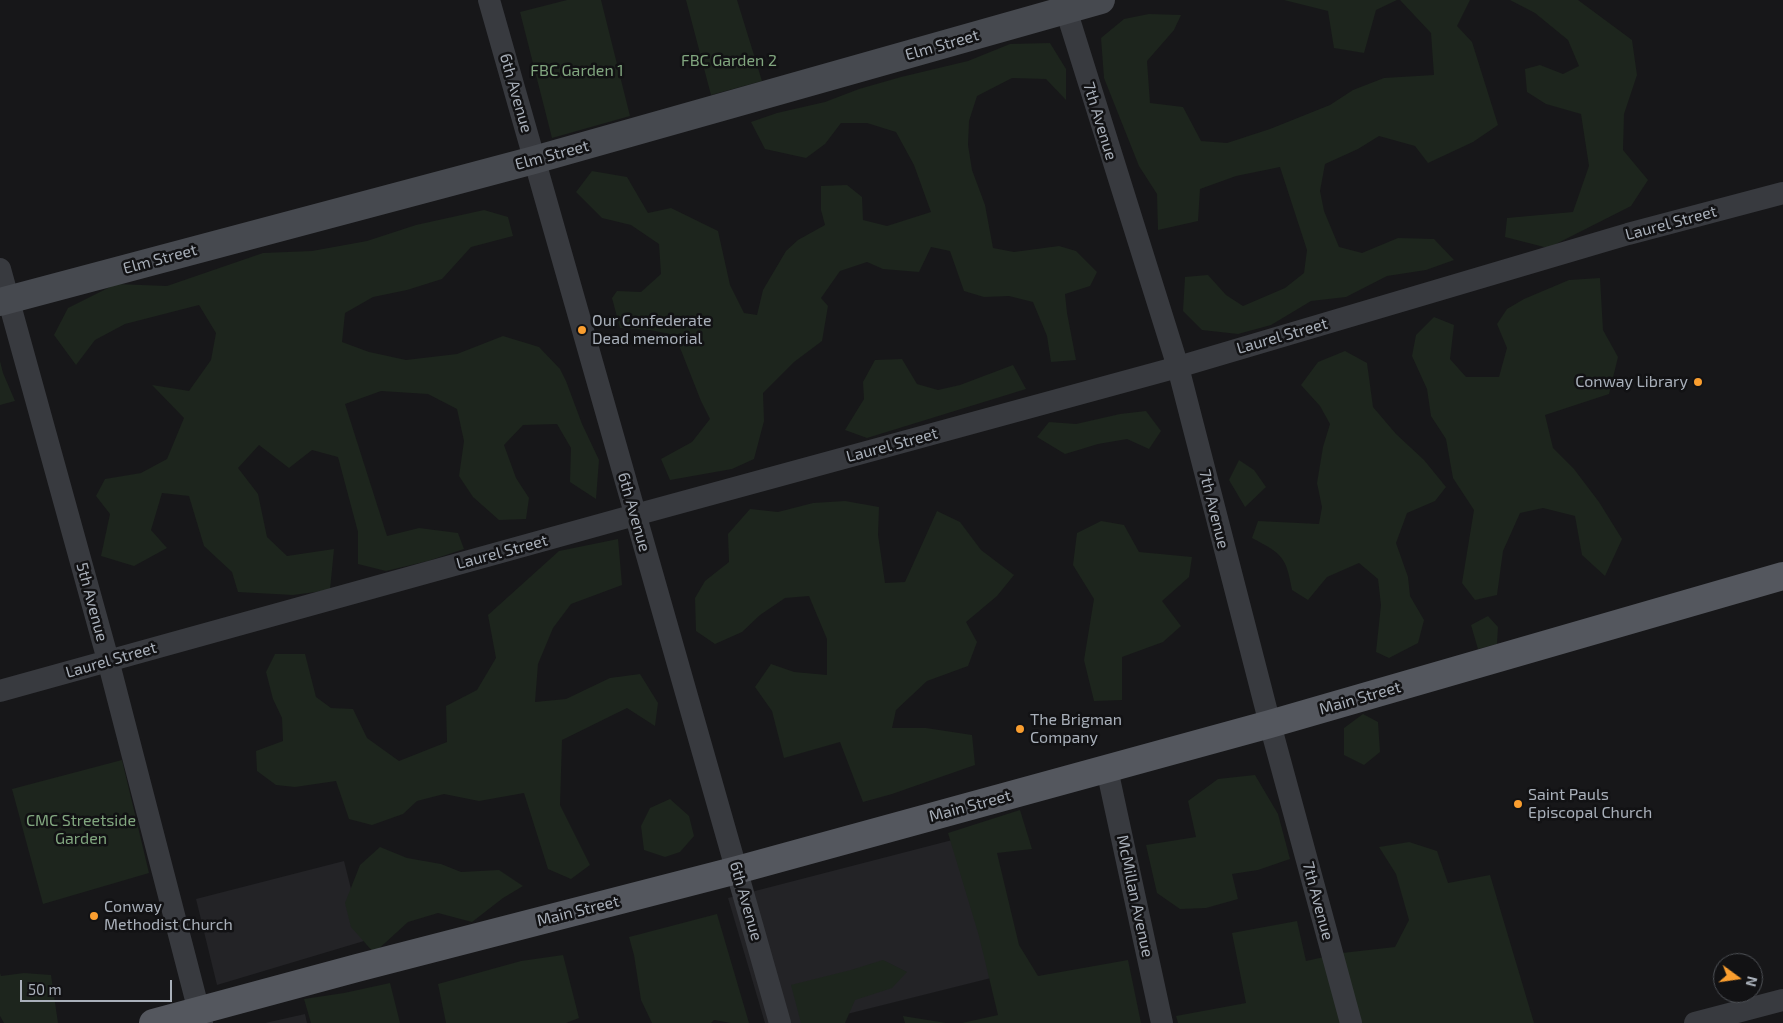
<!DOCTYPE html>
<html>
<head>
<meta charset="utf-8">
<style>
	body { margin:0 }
	#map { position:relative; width:1783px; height:1023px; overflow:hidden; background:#171719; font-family:"Exo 2",sans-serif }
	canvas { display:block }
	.north { position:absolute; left:1713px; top:953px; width:50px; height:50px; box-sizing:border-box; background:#121214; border:1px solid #4e5156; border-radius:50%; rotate:104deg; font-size:14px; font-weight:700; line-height:20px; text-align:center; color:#a9b0ba }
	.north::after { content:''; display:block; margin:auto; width:18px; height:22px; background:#fa9e2f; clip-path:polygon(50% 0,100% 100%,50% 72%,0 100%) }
	.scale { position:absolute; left:20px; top:980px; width:152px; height:22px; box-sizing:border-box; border:2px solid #a9b0ba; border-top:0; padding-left:6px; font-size:15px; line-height:18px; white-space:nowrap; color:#a9b0ba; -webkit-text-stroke:4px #121214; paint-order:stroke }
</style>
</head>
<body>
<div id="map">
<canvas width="1783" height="1023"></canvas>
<div class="north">N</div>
<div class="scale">50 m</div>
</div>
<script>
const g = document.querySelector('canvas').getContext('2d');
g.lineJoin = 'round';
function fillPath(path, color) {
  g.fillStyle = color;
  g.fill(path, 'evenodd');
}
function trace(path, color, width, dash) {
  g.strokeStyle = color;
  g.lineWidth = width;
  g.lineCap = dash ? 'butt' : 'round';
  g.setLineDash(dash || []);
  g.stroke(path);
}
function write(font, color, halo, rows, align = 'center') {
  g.font = font + ' "Exo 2",sans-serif';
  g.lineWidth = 5;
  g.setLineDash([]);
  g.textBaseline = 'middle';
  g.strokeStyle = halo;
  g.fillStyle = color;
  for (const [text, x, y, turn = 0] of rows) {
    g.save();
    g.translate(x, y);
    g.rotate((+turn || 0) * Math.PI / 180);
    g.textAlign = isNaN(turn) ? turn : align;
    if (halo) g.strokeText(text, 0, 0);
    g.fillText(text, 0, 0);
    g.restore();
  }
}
const built = new Path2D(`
	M960 838 999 976 811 1023H765L728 898Z
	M344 861 364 941 217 985 196 899Z
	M305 1014 307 1023H265Z`);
const green = new Path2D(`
	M567 0H601L630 116 552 138 520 12Z
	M686 0H737L762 81 711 95Z
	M1284 0H1397L1376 10 1364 53 1334 48 1328 11Z
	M1400 0H1470L1457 26 1472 42 1498 125 1473 142 1428 163 1415 146 1379 136 1358 149 1325 164 1320 191 1324 211 1339 247 1362 253 1398 238 1434 239 1454 260 1426 270 1387 276 1346 297 1311 301 1271 325 1238 334 1202 330 1183 311 1185 277 1208 275 1226 295 1243 306 1285 288 1304 273 1307 250 1280 167 1236 176 1200 189 1198 221 1158 230 1157 194 1139 166 1104 78 1101 38 1124 19 1149 14 1181 15 1174 30 1147 61 1150 103 1183 107 1201 141 1227 143 1270 129 1330 105 1353 90 1384 78 1434 75 1431 33Z
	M1510 0H1578L1632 40 1637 75 1624 114 1623 150 1648 180 1631 206 1548 248 1505 237 1507 218 1573 212 1589 166 1581 114 1546 104 1527 92 1525 69 1540 65 1563 74 1579 66 1568 40 1535 13Z
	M1050 43 1066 69V100L1046 79 1012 78 977 96 969 121 968 145 972 170 985 205 993 248 1014 252 1059 246 1076 251 1097 272 1090 286 1065 294 1067 313 1076 360 1051 362 1047 336 1033 302 1009 296 984 297 964 291 950 251 931 247 919 272 883 269 867 262 840 271 821 298 828 306 822 341 794 362 763 393 764 421 754 459 732 469 670 480 661 459 692 442 710 419 701 401 675 335 650 330 620 328 612 298 617 291 641 292 661 274 659 244 631 225 602 218 576 192 592 171 627 177 648 213 671 208 718 231 730 285 744 313 757 315 763 290 786 251 798 240 825 225 821 210V186L847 185 862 197 863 220 887 226 931 212 914 165 896 132 867 123H841L825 144 806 158 765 149 751 122 777 113 825 102 859 89 901 77 968 61 1010 44Z
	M484 210 508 217 513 236 471 247 442 279 407 290 373 297 345 313 342 342 369 352 406 360 457 354 503 336 539 347 560 369 566 381 582 424 599 460 596 499 570 482 571 448 557 424 523 425 504 445 516 478 529 498 526 519 499 520 473 497 459 476 464 441 457 409 428 394 381 391 345 404 387 536 419 528 458 533 464 549 428 561 386 571 358 564V532L338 457 312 450 289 468 259 445 238 468 258 494 267 537 287 556 334 549 330 590 293 595 238 592 232 572 204 546 189 496 162 493 151 530 167 548 134 566 101 556 110 514 96 496 105 479 141 473 167 459 184 418 152 385 189 391 211 360 216 333 199 305 125 324 95 340 76 365 54 335 68 308 116 284 167 286 263 253 312 251 367 241 416 225Z
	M1600 278 1603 330 1618 357 1609 394 1545 415 1553 448 1574 469 1599 502 1622 539 1605 576 1582 555 1575 516 1543 508 1520 513 1503 551 1497 595 1475 600 1462 583 1474 510 1453 478 1446 439 1431 416 1427 389 1412 356 1416 335 1434 317 1454 325 1450 359 1466 377H1499L1507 348 1497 324 1507 309 1524 299 1569 280Z
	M1345 351 1367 363 1373 407 1396 434 1424 460 1446 487 1435 501 1407 513 1396 543 1408 577 1410 596 1424 620 1418 643 1389 658 1376 652 1381 605 1378 579 1359 563 1327 577 1308 600 1292 590C1286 556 1282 554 1252 538L1258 521 1319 524 1322 507 1317 483 1323 447 1330 424 1320 406 1301 385 1318 362Z
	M902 359 917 384 938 390 960 385 1013 365 1026 389 867 438 845 430 864 399 863 382 875 360Z
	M0 361 3 373 15 401 0 405Z
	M1146 411 1161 431 1149 449 1127 439 1098 444 1065 454 1037 437 1049 422 1076 424 1120 414Z
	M1239 460 1254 470 1266 487 1245 507 1229 480Z
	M845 501 879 507 878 535 885 583 905 582 937 511 960 522 981 550 1014 575 997 596 966 622 977 642 968 666 927 681 896 710 892 728H926L972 735 975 765 892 794 863 802 840 742 784 758 772 711 755 687 771 664 794 672 827 675V639L809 596 785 598 760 615 742 632 715 644 696 631 695 598 705 581 729 562 728 534 750 509 778 512 813 503Z
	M1101 521 1124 525 1139 552 1192 557 1189 577 1162 601 1181 626 1163 642 1122 657V700L1094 701 1084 660 1094 599 1073 565 1077 533Z
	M618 539 622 585 571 604 553 628 538 664 535 702 566 699 610 678 640 674 658 703 655 726 627 708 562 740 560 805 590 865 571 879 548 869 524 793 479 801 444 794 417 801 403 814 372 825 349 819 336 781 295 787 276 785 257 771 256 751 283 741 282 718 273 699 266 672 275 654H305L316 697 331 708 353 709 367 738 399 761 447 742 446 706 477 690 496 658 488 615 559 551Z
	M1488 616 1498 627 1497 644 1478 649 1471 625Z
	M1363 714 1378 722 1380 752 1364 765 1344 755V728Z
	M122 760 149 873 43 904 12 789Z
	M1255 775 1278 814 1290 859 1258 870 1232 874 1238 899 1206 908 1180 909 1157 893 1146 845 1196 837 1188 801 1218 779Z
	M670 799 689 816 694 836 680 852 665 857 644 850 641 826 650 808Z
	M1020 810 1032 849 997 853 1019 945 1038 976 1128 960 1141 1023H962L998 1015 979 936 948 833Z
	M1409 842 1437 851 1448 883 1490 875 1534 1023H1178L1176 1016 1246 1003 1232 933 1297 921 1306 961 1342 953 1395 947 1409 920 1396 874 1379 847Z
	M380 847 407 858 441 864 461 872 499 870 523 886 503 898 472 922 438 913 408 922 374 953 351 927 345 903 360 865Z
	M717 914 749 1023H731L714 1020 711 1023H652L641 1000 634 955 629 937Z
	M563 955 579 1018 566 1023H446L438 984 521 961Z
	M883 960 907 972 892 988 855 1000 845 1023H801L791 985 851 970Z
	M0 973 1 976 24 973 51 975 58 1023H4L0 1016Z
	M390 983 400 1023H311L304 999 344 993Z
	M903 1016 946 1023H905Z`);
const street = new Path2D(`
	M489 0 780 1023
	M1063 0 1178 367 1270 724 1351 1023
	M0 269 108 660 202 1023
	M0 691 635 515 1178 367 1628 234 1783 193
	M1107 769 1162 1023
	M1695 1023 1783 1000`);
const secondary = new Path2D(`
	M0 302 534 160 1101 0`);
const primary = new Path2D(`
	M153 1023 357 968 737 870 1270 724 1783 576`);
const markers = [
	[582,330,5,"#fa9e2f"],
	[1698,382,5,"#fa9e2f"],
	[1020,729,5,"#fa9e2f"],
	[1518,804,5,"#fa9e2f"],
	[94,916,5,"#fa9e2f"]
];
const streetNames = [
	["Elm Street",942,45,-16],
	["6th Avenue",516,93,74],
	["7th Avenue",1100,121,73],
	["Elm Street",552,155,-15],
	["Laurel Street",1671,223,-15],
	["Elm Street",160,259,-15],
	["Laurel Street",1282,336,-16],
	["Laurel Street",892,445,-15],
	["7th Avenue",1214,509,76],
	["6th Avenue",634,512,74],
	["Laurel Street",502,552,-15],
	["5th Avenue",92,602,75],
	["Laurel Street",111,660,-16],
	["Main Street",1360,698,-16],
	["Main Street",970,806,-15],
	["McMillan Avenue",1135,896,78],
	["6th Avenue",746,901,74],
	["7th Avenue",1318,901,75],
	["Main Street",578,911,-14]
];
const parkNames = [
	["FBC Garden 2",729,61],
	["FBC Garden 1",577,71],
	["CMC Streetside",81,821],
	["Garden",81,839]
];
const poiNames = [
	["Our Confederate",592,321],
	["Dead memorial",592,339],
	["Conway Library",1688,382,"right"],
	["The Brigman",1030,720],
	["Company",1030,738],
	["Saint Pauls",1528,795],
	["Episcopal Church",1528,813],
	["Conway",104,907],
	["Methodist Church",104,925]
];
fillPath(built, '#232326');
fillPath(green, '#1d251d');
trace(street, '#383a3f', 22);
trace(secondary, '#46494f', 28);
trace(primary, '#54575e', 28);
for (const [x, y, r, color] of markers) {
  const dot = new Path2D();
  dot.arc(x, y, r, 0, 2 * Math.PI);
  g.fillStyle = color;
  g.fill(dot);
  trace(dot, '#121214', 2);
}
write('16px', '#a9b0ba', '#121214', streetNames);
write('16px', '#81a67f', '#121214', parkNames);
write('16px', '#a9b0ba', '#121214', poiNames, 'left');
</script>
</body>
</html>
